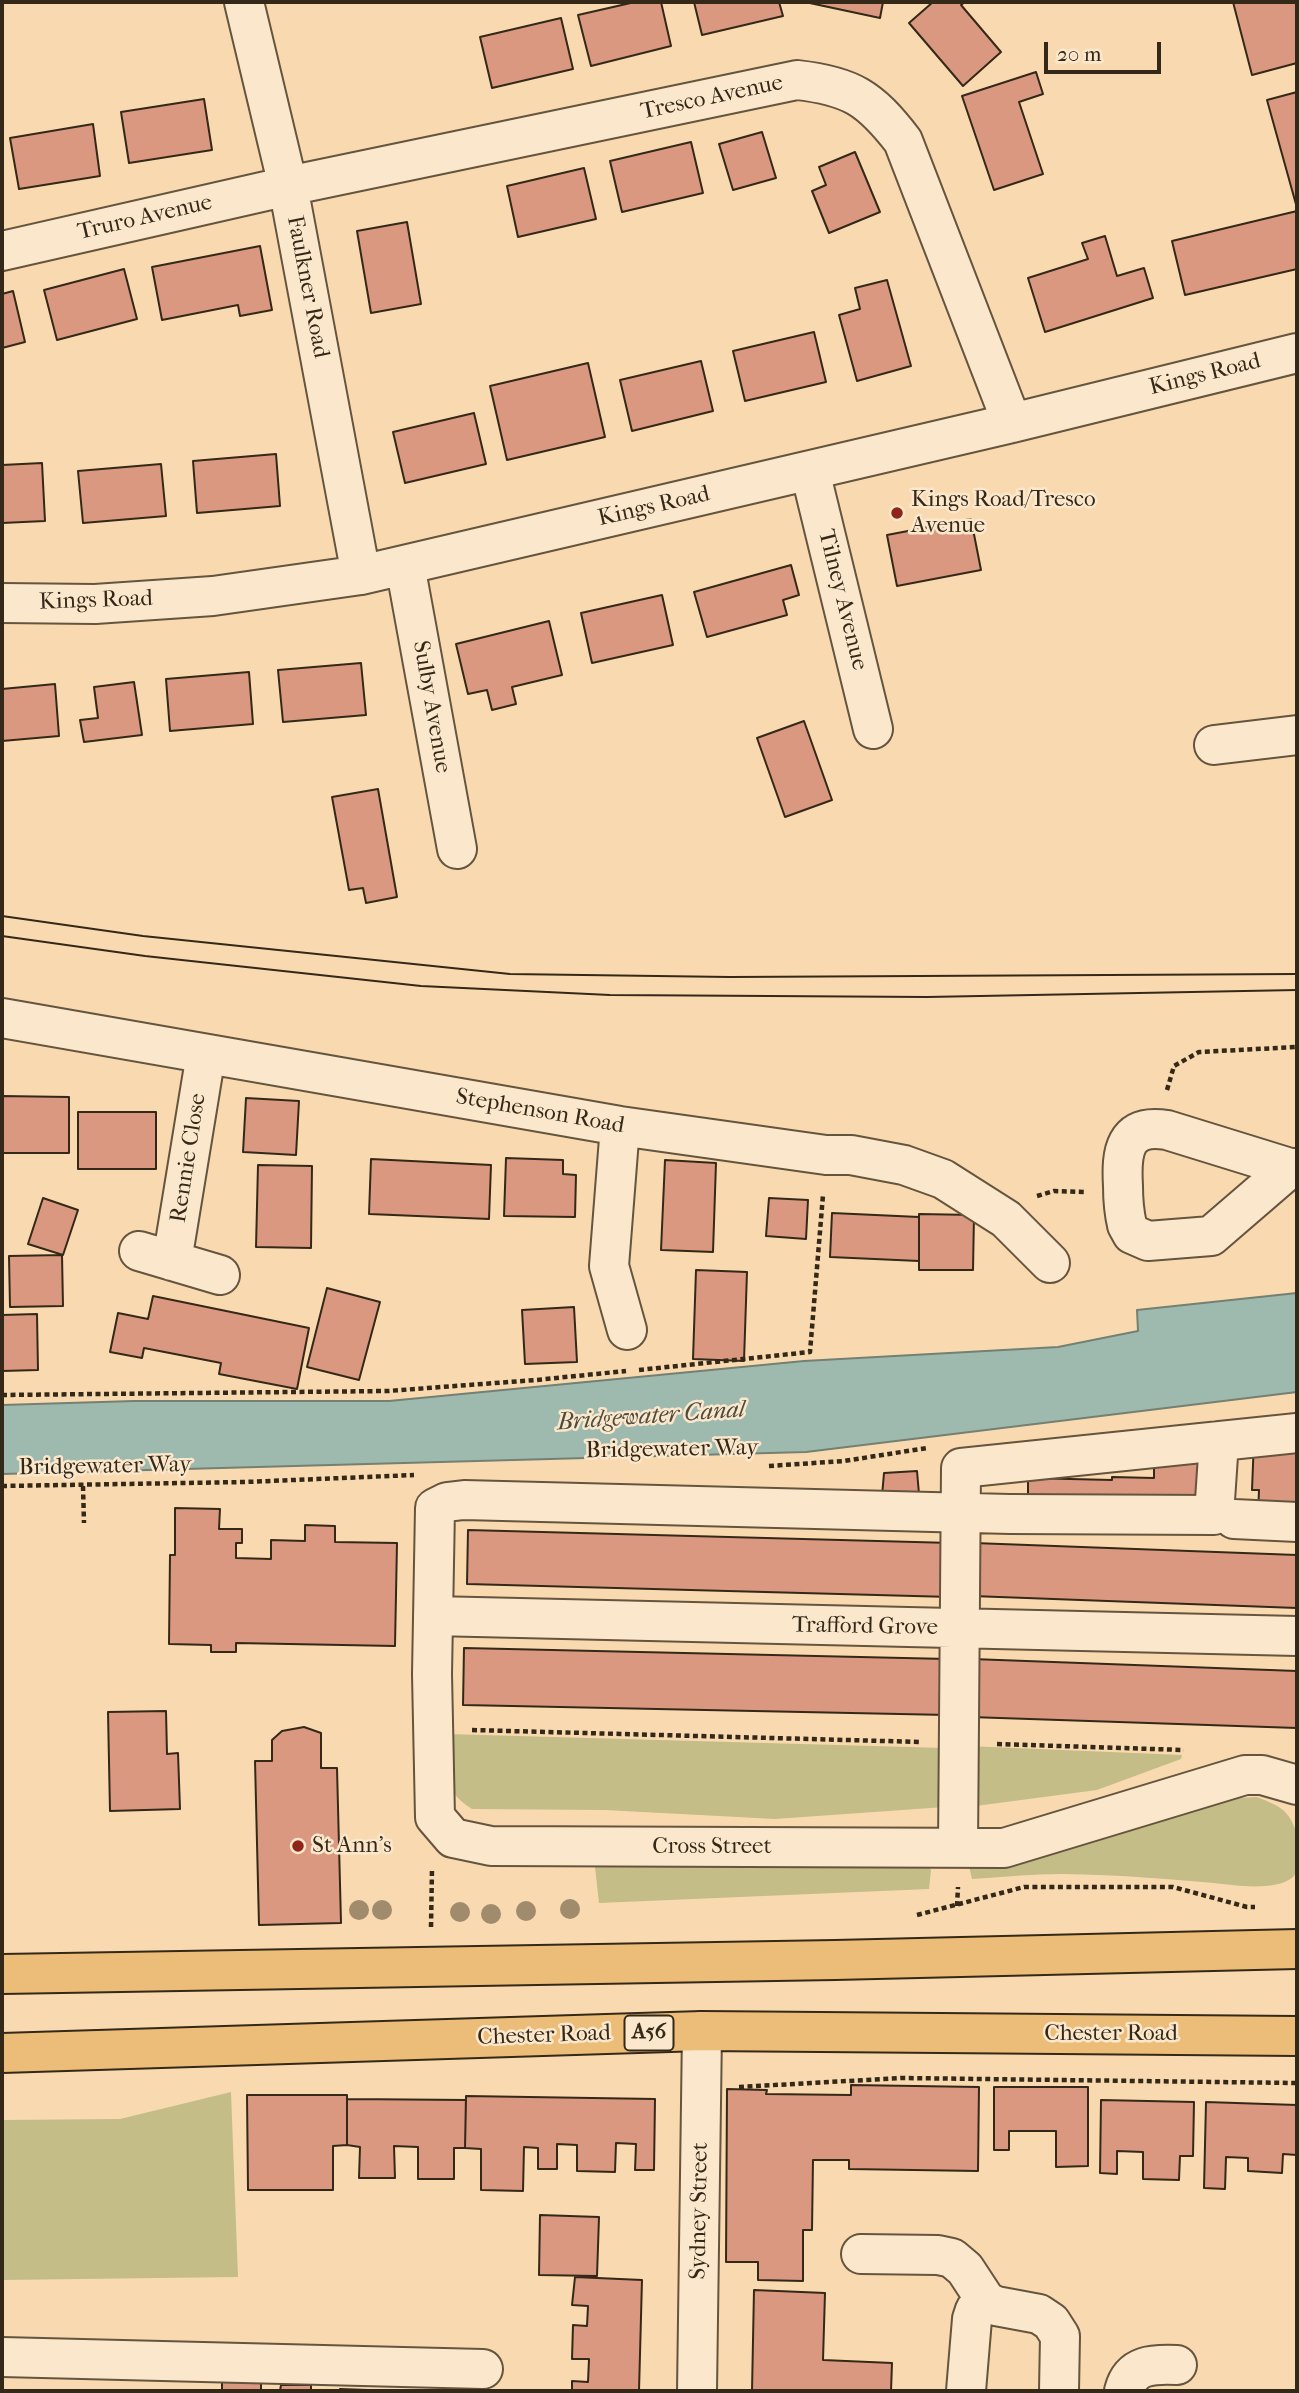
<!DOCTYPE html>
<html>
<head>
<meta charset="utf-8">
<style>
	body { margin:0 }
	#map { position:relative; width:1299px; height:2393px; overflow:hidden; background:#f9dab0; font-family:"IM FELL French Canon",serif }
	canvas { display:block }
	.frame { position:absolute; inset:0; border:4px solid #342818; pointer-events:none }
	.scale { position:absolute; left:1044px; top:42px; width:117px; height:32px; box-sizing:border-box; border:4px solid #342818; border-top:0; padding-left:9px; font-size:21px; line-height:24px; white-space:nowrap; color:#342818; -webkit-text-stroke:5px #fbe7cc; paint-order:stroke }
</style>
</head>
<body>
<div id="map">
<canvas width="1299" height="2393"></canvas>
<div class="frame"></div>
<div class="scale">20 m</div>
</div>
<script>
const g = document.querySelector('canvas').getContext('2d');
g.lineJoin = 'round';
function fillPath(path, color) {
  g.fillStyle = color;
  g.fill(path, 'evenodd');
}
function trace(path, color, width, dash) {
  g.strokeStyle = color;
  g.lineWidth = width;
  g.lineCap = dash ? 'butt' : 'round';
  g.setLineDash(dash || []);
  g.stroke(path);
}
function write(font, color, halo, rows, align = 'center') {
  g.font = font + ' "IM FELL French Canon",serif';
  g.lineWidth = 5;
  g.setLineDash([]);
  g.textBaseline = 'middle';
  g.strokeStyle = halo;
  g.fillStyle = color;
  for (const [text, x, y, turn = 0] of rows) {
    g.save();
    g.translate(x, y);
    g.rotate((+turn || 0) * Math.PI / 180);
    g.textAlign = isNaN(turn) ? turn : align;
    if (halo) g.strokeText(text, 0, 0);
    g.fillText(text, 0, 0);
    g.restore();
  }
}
const green = new Path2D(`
	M447 1734 944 1748 945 1807 775 1819 605 1810 472 1809C438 1787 447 1770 447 1734Z
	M967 1746 1182 1755 1181 1759 1097 1790 968 1807Z
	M1257 1797C1276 1805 1288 1808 1295 1829 1298 1837 1299 1870 1294 1876 1282 1889 1248 1887 1232 1885 1176 1879 1119 1875 1062 1874 1032 1874 1002 1877 972 1879L968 1862 1217 1799Z
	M594 1858 923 1861 931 1870 929 1889 599 1903Z
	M231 2092 238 2277 2 2280V2120L120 2119Z`);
const water = new Path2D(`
	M1297 1293V1392L806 1452 2 1474V1405L134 1401H389L804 1361 1058 1347 1138 1331 1137 1310Z`);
const building = new Path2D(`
	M635 2H661L671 46 591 66 578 15Z
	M694 2H779L783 16 702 35Z
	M805 2H883L880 18Z
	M933 2H965L961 5 1001 52 963 86 909 23Z
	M1233 2H1297V63L1252 75Z
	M561 18 573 69 492 88 480 37Z
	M1036 72 1043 94 1019 102 1043 174 994 190 962 96Z
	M1297 92V208L1267 100Z
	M204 99 212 150 129 163 121 112Z
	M93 124 100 176 19 189 10 138Z
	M762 132 776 178 733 190 719 144Z
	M691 142 703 193 622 212 610 161Z
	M855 152 880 212 829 233 812 191 826 185 819 167Z
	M584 168 596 219 518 237 507 186Z
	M1297 211V269L1185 295 1172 241Z
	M407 222 421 304 371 313 357 231Z
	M1105 236 1117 276 1144 268 1153 298 1045 332 1028 278 1088 259 1082 243Z
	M260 246 272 310 240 316 238 305 162 320 152 267Z
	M124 269 137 319 57 340 44 290Z
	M887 280 911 366 857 381 839 315 860 309 855 288Z
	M13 291 25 342 2 348V294Z
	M814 332 826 382 745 401 733 351Z
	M701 361 713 411 632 431 620 380Z
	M588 363 605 437 507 460 490 386Z
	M474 413 486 464 405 483 393 432Z
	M276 454 280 506 197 513 193 461Z
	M42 463 45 521 2 523V465Z
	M161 464 166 516 83 523 78 471Z
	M971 519 981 570 897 586 887 535Z
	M791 565 799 595 783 600 787 615 707 637 694 592Z
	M662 595 673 645 592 663 581 613Z
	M549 621 562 675 512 687 516 704 492 710 487 690 468 694 456 644Z
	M361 663 366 715 283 722 278 670Z
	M249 672 253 724 170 731 166 679Z
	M134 682 142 735 84 742 80 720 98 718 94 687Z
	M55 684 59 736 2 741V689Z
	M804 721 832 800 785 817 757 738Z
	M378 789 397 897 366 903 363 888 349 890 332 797Z
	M2 1096 69 1097V1153H2Z
	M246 1098 299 1101 296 1155 243 1152Z
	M78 1112H156V1169H78Z
	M506 1158 563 1160V1174L576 1175 575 1217 504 1216Z
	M371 1159 491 1165 489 1219 369 1214Z
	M665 1160 716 1163 713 1252 661 1250Z
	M258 1165 312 1166 311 1248 256 1247Z
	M43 1198 78 1210 63 1255 28 1244Z
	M769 1198 808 1200 806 1239 766 1236Z
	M832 1213 919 1217V1261L830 1257Z
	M919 1214 974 1215 973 1270H919Z
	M62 1255 63 1306 10 1307 9 1256Z
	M696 1270 747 1272 744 1361 693 1359Z
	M327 1288 380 1302 359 1380 307 1367Z
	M153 1296 309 1328 297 1389 219 1374 221 1363 144 1348 142 1358 110 1352 118 1313 148 1319Z
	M574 1307 577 1362 525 1364 522 1310Z
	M37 1314 38 1370 2 1371V1315Z
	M1297 1437V1515L1258 1514 1259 1490H1252L1254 1439Z
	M1154 1450H1202L1201 1508 1028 1504V1478L1112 1480V1477L1154 1478Z
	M917 1471 919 1494 882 1496 884 1473Z
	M175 1508 220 1509 219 1529H242V1543H236V1558L271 1559V1540L305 1541V1525L335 1526V1542L397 1543 395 1646 236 1643V1652H211V1645L169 1644 170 1555H175Z
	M468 1530 952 1543 951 1597 467 1584Z
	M974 1543 1297 1555V1608L972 1596Z
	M464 1648 948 1659V1715L463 1705Z
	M972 1659 1297 1671V1728L970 1717Z
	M166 1711 167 1754 178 1753 180 1809 110 1811 108 1712Z
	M304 1727 321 1733V1768H337L341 1923 259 1925 255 1761H272V1740L282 1731Z
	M851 2085 979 2087 978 2171 849 2169V2160H813L812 2230H803V2281L758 2280V2262H726L727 2089 767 2090 766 2094 851 2095Z
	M994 2087H1088V2166L1056 2167V2131H1009V2150H994Z
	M247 2095H347V2145L333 2146V2190H248Z
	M466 2096 655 2099 654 2170H635L636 2144 616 2143 615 2172 577 2171V2145L557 2144V2169H538V2148L524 2147 523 2191 481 2190V2149L465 2148Z
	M347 2099 466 2100 465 2148H454V2179H418V2147L394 2146 395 2178H359L360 2147 347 2145Z
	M1101 2100 1194 2102 1193 2156H1180L1179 2180 1143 2179V2152L1117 2151V2174L1100 2173Z
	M1206 2102 1297 2105V2155L1283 2154 1282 2173 1248 2171V2158L1226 2157 1225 2189 1204 2188Z
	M540 2215 599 2217 597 2276 539 2275Z
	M575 2277 642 2280 639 2391H572V2381L588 2382 589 2359H572L573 2325 587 2326 588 2306 572 2305Z
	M754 2290 825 2293 823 2360 892 2363 891 2391H752Z
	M222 2381H261V2391H222Z
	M281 2385H311V2391H280Z
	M340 2389 368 2390V2391H340Z`);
const path = new Path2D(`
	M1167 1090 1174 1066 1199 1052 1297 1047
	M1037 1196 1054 1191 1084 1192
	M639 1370 810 1352 823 1195
	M2 1395 388 1391 536 1380 626 1371
	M769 1466 844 1461 927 1448
	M2 1486 245 1482 414 1475
	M83 1486 84 1523
	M472 1730 922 1742
	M997 1744 1184 1750
	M957 1906 958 1887
	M917 1915 1024 1887H1173L1247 1907H1255
	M431 1927 432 1869
	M739 2087 902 2078 1297 2083`);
const minor = new Path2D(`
	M244 2 288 186 361 575
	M2 251 288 186 797 80C851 86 870 98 903 141L1012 423
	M810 471 873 729
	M405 565 457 849
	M2 603 95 604 213 596 361 575 1012 423 1297 353
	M1214 745 1297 735
	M2 1018 620 1126 826 1155H851L904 1165 943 1179 1006 1219 1050 1263
	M620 1126 609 1266 627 1330
	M1290 1168 1211 1236 1148 1241 1132 1234 1127 1225C1124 1212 1123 1199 1123 1186 1121 1152 1124 1123 1167 1130L1290 1168H1297
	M139 1251 220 1275
	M172 1261 206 1054
	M1219 1441 1214 1515 1010 1514 464 1500 447 1502 435 1508 432 1674 435 1817 453 1838 491 1846 1004 1848 1245 1775H1262L1297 1785
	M1234 1519 1297 1522
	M433 1616 1297 1636
	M958 1847 961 1468 1297 1433
	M861 2254 938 2255 952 2258 965 2269 986 2301 996 2306 1039 2314 1051 2322 1060 2336 1059 2391
	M2 2357 483 2369
	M697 2391 702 2031
	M966 2391 972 2319 975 2310 986 2301
	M1124 2391C1131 2364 1153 2364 1177 2365`);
const highway = new Path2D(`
	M2 1974 835 1960 1297 1949
	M2 2053 702 2031 1297 2036`);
const tram = new Path2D(`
	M2 916 143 936 510 974 730 977 1297 974
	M2 936 145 956 421 986 610 995 927 997 1297 990`);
const trees = [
	[570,1909],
	[359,1910],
	[382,1910],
	[526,1911],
	[460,1912],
	[491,1914]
];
const markers = [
	[897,513,7,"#8f2418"],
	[298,1846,7,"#8f2418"]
];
const shields = [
	[649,2033,49]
];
const shieldNames = [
	["A56",649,2033]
];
const streetNames = [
	["Tresco Avenue",712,98,-12],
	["Truro Avenue",145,218,-13],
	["Faulkner Road",307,287,79],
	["Kings Road",1205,375,-14],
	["Kings Road",654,507,-13],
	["Tilney Avenue",842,600,76],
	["Kings Road",96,601,-2],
	["Sulby Avenue",431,707,80],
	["Stephenson Road",540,1112,10],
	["Rennie Close",189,1158,-81],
	["Bridgewater Way",672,1450,-1],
	["Bridgewater Way",105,1467,-1],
	["Trafford Grove",865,1627,1],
	["Cross Street",712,1847],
	["Chester Road",1111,2034],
	["Chester Road",544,2036,-2],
	["Sydney Street",700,2211,-89]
];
const poiNames = [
	["Kings Road/Tresco",911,500],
	["Avenue",911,526],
	["St Ann's",312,1846]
];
const waterNames = [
	["Bridgewater Canal",651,1417,-4]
];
fillPath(green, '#c4bd87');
fillPath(water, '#9ebaae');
trace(water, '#748072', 2);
fillPath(building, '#da9880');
trace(building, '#342818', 2);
trace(minor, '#65543e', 42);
trace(highway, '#342818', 42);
trace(path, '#342818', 4.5, [5, 3.5]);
trace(minor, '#fbe7cc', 38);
trace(highway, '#ecbd78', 38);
trace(tram, '#342818', 2);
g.fillStyle = '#a08c6c';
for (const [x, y] of trees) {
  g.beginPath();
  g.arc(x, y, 10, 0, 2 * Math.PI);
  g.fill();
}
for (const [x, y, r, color] of markers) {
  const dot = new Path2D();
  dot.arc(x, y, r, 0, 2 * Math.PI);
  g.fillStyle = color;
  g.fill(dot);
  trace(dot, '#fbe7cc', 2.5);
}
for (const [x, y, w] of shields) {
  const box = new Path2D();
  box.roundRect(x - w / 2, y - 17.5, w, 35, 5);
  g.fillStyle = '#fbe7cc';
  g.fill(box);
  trace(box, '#342818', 2);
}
write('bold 21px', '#342818', null, shieldNames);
write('23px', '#342818', '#fbe7cc', streetNames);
write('23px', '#342818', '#fbe7cc', poiNames, 'left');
write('italic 24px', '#4e4c3e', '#fbe7cc', waterNames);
</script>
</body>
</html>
